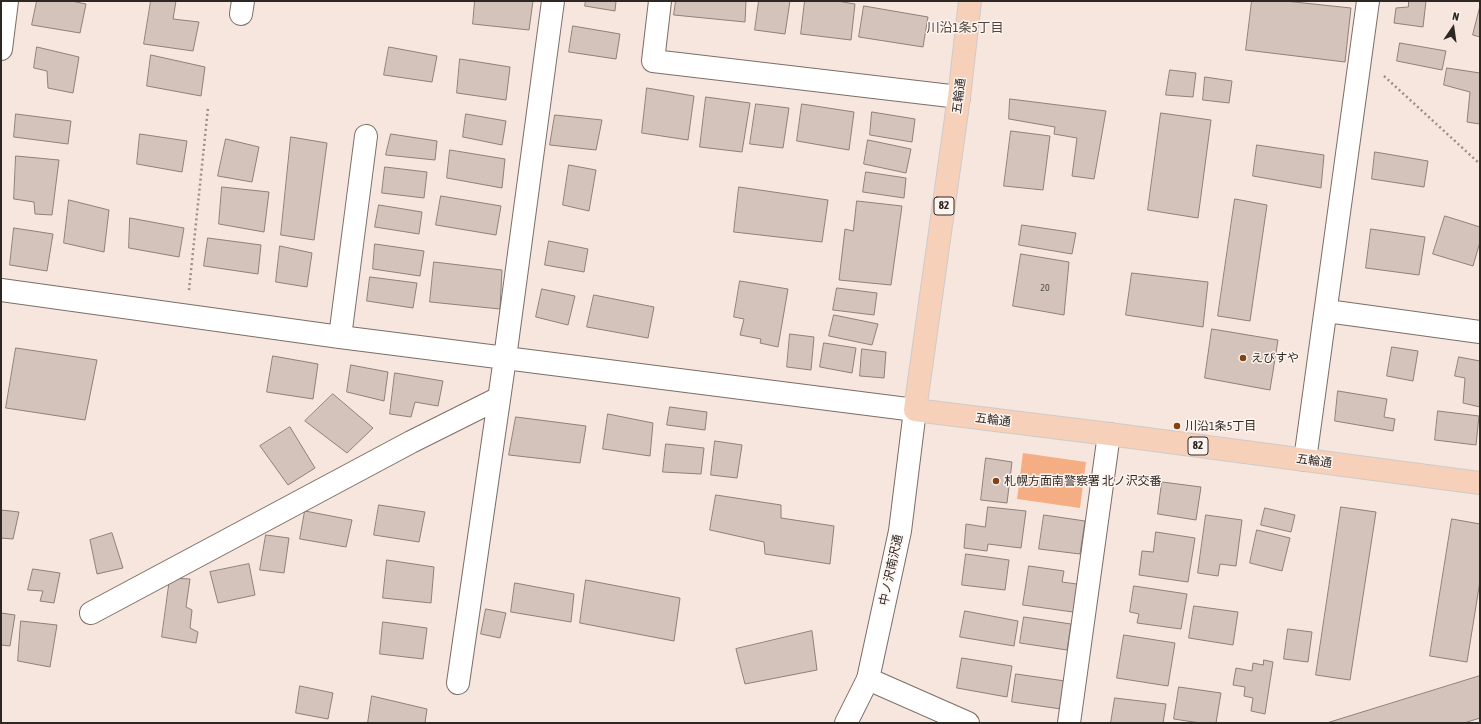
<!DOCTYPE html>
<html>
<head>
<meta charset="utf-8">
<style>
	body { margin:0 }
	#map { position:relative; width:1481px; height:724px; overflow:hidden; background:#f6e6dd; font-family:"Asap Condensed",sans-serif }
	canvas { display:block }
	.frame { position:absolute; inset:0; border:2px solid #2e2825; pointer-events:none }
	.north { position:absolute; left:1433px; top:8px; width:40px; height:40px; -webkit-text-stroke:3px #fef4ef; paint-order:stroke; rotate:13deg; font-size:11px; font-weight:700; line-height:16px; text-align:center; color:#2e2825 }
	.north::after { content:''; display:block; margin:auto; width:14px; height:18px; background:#2e2825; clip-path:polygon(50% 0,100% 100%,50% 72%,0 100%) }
</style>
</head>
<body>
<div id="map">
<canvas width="1481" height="724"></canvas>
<div class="frame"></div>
<div class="north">N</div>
</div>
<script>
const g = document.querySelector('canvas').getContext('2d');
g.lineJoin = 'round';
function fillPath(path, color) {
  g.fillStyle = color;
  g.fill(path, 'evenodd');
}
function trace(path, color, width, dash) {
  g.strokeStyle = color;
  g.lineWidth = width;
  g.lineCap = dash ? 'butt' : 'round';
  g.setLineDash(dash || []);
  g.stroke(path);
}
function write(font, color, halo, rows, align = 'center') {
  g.font = font + ' "Asap Condensed","Noto Sans JP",sans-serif';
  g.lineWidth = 3;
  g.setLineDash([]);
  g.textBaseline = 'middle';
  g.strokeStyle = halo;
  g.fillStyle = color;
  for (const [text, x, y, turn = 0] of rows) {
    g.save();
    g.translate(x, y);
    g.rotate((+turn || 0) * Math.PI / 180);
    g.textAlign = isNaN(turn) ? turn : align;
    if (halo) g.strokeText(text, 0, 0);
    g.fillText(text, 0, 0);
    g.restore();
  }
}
const green = new Path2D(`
	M1023 453 1086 462 1080 508 1017 499Z`);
const building = new Path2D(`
	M37 1H71L86 4 80 33 32 25Z
	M151 1H176L173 19 199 22 193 51 144 44Z
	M475 1H533L529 30 473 24Z
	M586 1H616L615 11 585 6Z
	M676 1H746L745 22 674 15Z
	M759 1H790L785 34 755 30Z
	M805 1H837L855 4 851 40 801 34Z
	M1252 1H1285L1351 8 1345 62 1246 50Z
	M1409 1H1426L1423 27 1394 23 1396 8 1408 7Z
	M864 6 928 17 923 47 859 37Z
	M1480 6V37L1473 35Z
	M573 26 620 34 616 59 569 52Z
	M1400 43 1446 51 1442 70 1397 61Z
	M37 47 79 57 73 93 48 88 47 71 34 68Z
	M389 47 437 56 432 82 384 75Z
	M151 55 205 67 201 96 147 86Z
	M460 59 510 67 506 100 457 93Z
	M1447 68 1480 73V124L1467 122 1470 92 1444 85Z
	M1170 70 1196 73 1193 97 1166 95Z
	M1205 77 1232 81 1229 103 1203 100Z
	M647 88 694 96 688 140 642 133Z
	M706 97 750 103 742 152 700 147Z
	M1010 99 1106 111 1094 179 1072 176 1077 138 1054 134 1055 127 1009 119Z
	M756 104 789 108 783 148 750 144Z
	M802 104 854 112 849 150 797 141Z
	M872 112 915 119 912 142 870 135Z
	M1161 113 1211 120 1198 218 1148 210Z
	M16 114 71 121 68 144 14 137Z
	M466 114 506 121 502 145 463 137Z
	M555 115 602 120 596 150 550 145Z
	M1011 131 1050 136 1043 190 1004 186Z
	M140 134 187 141 182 172 137 164Z
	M391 134 437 141 435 160 386 155Z
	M291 137 327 143 314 240 281 235Z
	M226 139 259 147 252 182 218 176Z
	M868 140 911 149 906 173 864 164Z
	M1257 145 1324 155 1321 188 1253 176Z
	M450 150 505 159 502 188 447 178Z
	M1375 152 1428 161 1424 187 1372 179Z
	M16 156 59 160 52 215 35 214 34 202 14 199Z
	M569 165 596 170 589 211 563 205Z
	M385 167 427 172 424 198 382 193Z
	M866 172 906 178 904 198 863 192Z
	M222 187 269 192 264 232 219 224Z
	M739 187 828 200 822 242 734 232Z
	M441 196 501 206 496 235 436 225Z
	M1235 199 1267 205 1250 321 1218 316Z
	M69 200 109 210 104 252 64 243Z
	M857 201 902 206 891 285 839 280 845 229 853 231Z
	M379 205 422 212 419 234 375 227Z
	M1445 216 1480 227V242L1473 266 1433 254Z
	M130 218 184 228 179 257 129 248Z
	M1022 225 1076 233 1072 254 1019 245Z
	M14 228 53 234 47 271 10 265Z
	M1371 229 1425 237 1419 275 1366 268Z
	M208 238 261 245 258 274 204 266Z
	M549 241 588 249 584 272 545 265Z
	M375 244 424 251 420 276 373 269Z
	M280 246 312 253 307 287 276 282Z
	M1021 254 1069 262 1064 315 1013 306Z
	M434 262 502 270 500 309 430 302Z
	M1132 273 1208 282 1203 327 1126 315Z
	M370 277 417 283 413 308 367 301Z
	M740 281 788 289 778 347 760 343 761 339 740 335 744 319 734 317Z
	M837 288 877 293 874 315 833 310Z
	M542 289 575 296 568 325 536 317Z
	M594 295 654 307 648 338 587 327Z
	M834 315 878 324 872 345 829 336Z
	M1212 329 1278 340 1270 390 1205 378Z
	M790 334 814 337 811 370 787 367Z
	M824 343 856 348 852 373 820 367Z
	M1392 347 1418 351 1413 381 1387 376Z
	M16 348 97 360 85 420 6 408Z
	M862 349 886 352 884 378 860 376Z
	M273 356 318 364 313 399 267 392Z
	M1459 357 1480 361V407L1463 403 1465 378 1455 376Z
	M351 365 388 372 384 401 347 392Z
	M395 373 443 381 438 406 415 402 411 417 390 414Z
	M1338 391 1387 399 1384 417 1395 419 1393 431 1335 421Z
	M333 394 373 428 347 453 305 421Z
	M670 407 707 412 705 430 667 425Z
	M1438 411 1479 416 1476 445 1435 440Z
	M608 414 653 423 650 456 603 449Z
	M516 417 586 426 580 463 509 455Z
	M290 427 315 468 288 485 260 446Z
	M715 441 742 445 737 478 711 475Z
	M666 444 704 448 701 474 663 472Z
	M986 458 1012 462 1007 503 981 500Z
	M1162 482 1201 487 1196 520 1158 514Z
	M716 495 781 505V518L834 526 830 564 765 554 764 542 710 530Z
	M379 505 425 512 419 542 374 535Z
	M988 507 1026 511 1021 548 988 544 987 551 964 548 966 524 985 527Z
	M1341 507 1376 512 1350 680 1316 675Z
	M1265 508 1295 515 1291 532 1261 525Z
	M1 510 19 512 13 539 1 538Z
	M305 511 352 520 346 547 300 539Z
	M1044 515 1085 521 1080 554 1039 549Z
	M1206 515 1242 520 1236 566 1220 564 1218 576 1198 573Z
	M1452 519 1480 524V581L1467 662 1430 656Z
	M1257 530 1290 538 1282 571 1250 563Z
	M1156 532 1195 538 1188 582 1139 575 1142 551 1153 552Z
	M112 533 123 568 97 574 90 540Z
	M266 535 289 538 284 573 260 570Z
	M966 554 1009 560 1005 590 962 585Z
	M387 560 434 567 431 603 383 598Z
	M249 564 255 595 218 603 210 572Z
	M1029 566 1064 571 1062 582 1084 585 1080 613 1023 605Z
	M33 569 60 573 54 603 40 601 43 591 28 590Z
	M170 578 190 579 186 607 192 610 190 628 198 632 196 643 162 637Z
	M586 580 680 598 674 641 580 623Z
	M515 583 574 594 571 622 511 612Z
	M1134 586 1187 594 1181 629 1137 623 1139 614 1130 612Z
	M1194 606 1238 612 1233 645 1189 638Z
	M486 609 506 613 500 638 481 634Z
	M965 611 1018 621 1014 646 960 637Z
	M1 613 15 615 10 646 1 645Z
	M1024 617 1071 624 1067 650 1020 643Z
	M21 621 57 625 50 667 18 661Z
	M383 622 427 628 423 659 380 654Z
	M1288 629 1312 632 1308 662 1284 659Z
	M812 631 817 670 745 684 736 649Z
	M1124 635 1175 643 1168 686 1117 678Z
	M962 658 1012 666 1007 697 957 688Z
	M1264 660 1273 662 1265 714 1251 711 1253 698 1244 696 1245 687 1233 685 1236 668 1252 671 1253 663 1263 665Z
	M1016 674 1065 681 1061 709 1012 702Z
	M1480 676V718L1464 723H1327Z
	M300 686 333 693 328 719 296 713Z
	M1179 687 1221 693 1216 723H1200L1174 719Z
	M372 696 427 709 425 723H368Z
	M1115 698 1166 704 1163 723H1111Z`);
const path = new Path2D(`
	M1384 76 1480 164
	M189 290 208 108`);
const minor = new Path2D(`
	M660 1 653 61 959 97
	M241 14 243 1
	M1 49 7 1
	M1 290 340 337 915 410
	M1327 311 1480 332
	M340 337 366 136
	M1305 460 1368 1
	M91 613 411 442 499 398
	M868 679 968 723
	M458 683 505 358 553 1
	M1069 723 1109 434`);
const tertiary = new Path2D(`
	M846 723 868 679 900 531 915 410`);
const primary = new Path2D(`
	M970 1 959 97 915 410 1109 434 1480 483`);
const markers = [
	[1243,358,4,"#844212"],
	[1177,426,4,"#844212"],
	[996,481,4,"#844212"]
];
const numberNames = [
	["20",1045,288]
];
const shields = [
	[944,206,20],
	[1198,446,20]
];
const shieldNames = [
	["82",944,206],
	["82",1198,446]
];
const streetNames = [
	["五輪通",959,96,-83],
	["五輪通",993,420,7],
	["五輪通",1314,461,8],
	["中ノ沢南沢通",891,570,-78]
];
const poiNames = [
	["えびすや",1251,358],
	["川沿1条5丁目",1185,426],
	["札幌方面南警察署 北ノ沢交番",1004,481]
];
const neighbourhoodNames = [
	["川沿1条5丁目",965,28]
];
fillPath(green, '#f5ae84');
fillPath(building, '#d3c3bb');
trace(building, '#8e8078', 1);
trace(minor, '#7c6e66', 24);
trace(tertiary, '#7c6e66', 24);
trace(primary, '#cdcbcb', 24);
trace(path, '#9a8e88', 2.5, [2, 3]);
trace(minor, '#fff', 22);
trace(tertiary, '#fff', 22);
trace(primary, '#f7d0b9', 22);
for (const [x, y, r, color] of markers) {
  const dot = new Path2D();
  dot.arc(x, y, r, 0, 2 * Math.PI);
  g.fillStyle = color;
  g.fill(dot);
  trace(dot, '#fef4ef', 1.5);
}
write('10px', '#574f4a', null, numberNames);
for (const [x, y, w] of shields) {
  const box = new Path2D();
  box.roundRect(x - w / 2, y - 9, w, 18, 3);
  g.fillStyle = '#fef4ef';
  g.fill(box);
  trace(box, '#2e2825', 1);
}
write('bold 11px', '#2e2825', null, shieldNames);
write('12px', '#2e2825', '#fef4ef', streetNames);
write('12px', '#2e2825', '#fef4ef', poiNames, 'left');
write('13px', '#50443c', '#fef4ef', neighbourhoodNames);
</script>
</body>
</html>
